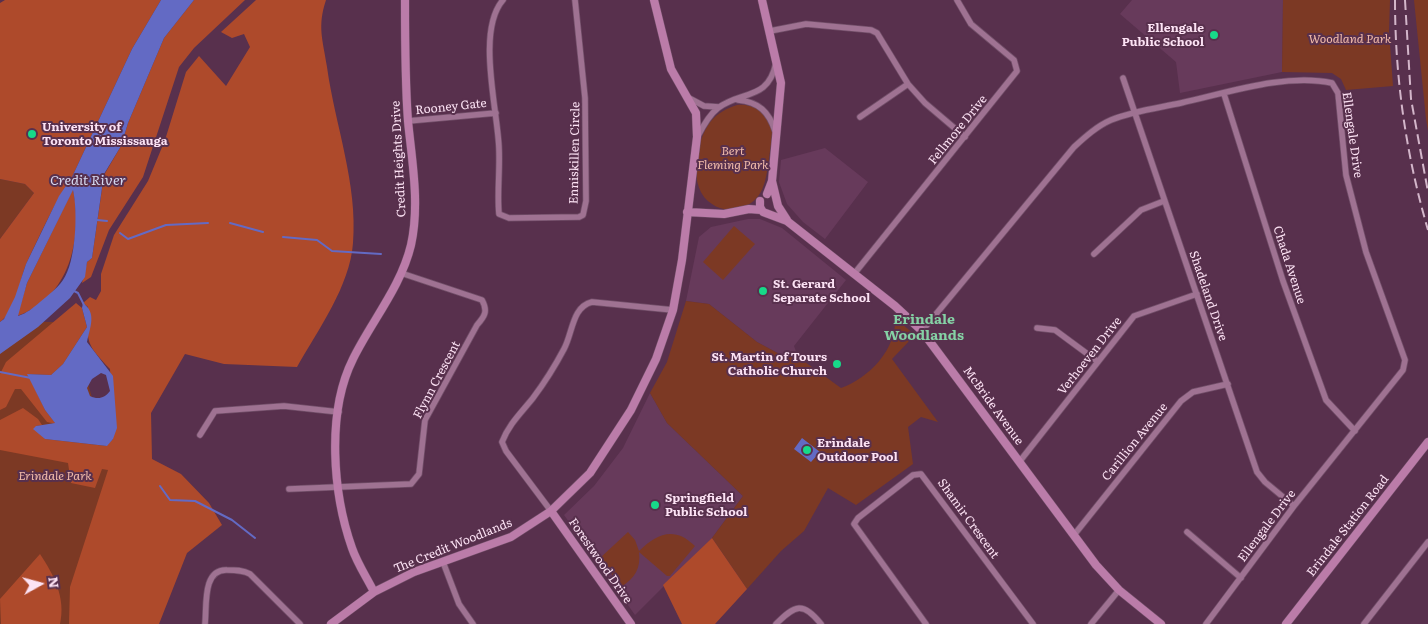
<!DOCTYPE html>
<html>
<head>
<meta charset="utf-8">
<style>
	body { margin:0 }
	#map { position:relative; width:1428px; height:624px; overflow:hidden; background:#58304d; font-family:Literata,serif }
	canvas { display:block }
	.north { position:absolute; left:15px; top:559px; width:50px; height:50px; -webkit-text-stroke:4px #58304d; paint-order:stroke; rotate:83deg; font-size:14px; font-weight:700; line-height:20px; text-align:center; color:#fce2f4 }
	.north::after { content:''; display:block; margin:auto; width:18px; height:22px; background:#fce2f4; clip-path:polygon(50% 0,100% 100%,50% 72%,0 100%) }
</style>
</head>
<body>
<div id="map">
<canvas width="1428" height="624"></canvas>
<div class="north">N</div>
</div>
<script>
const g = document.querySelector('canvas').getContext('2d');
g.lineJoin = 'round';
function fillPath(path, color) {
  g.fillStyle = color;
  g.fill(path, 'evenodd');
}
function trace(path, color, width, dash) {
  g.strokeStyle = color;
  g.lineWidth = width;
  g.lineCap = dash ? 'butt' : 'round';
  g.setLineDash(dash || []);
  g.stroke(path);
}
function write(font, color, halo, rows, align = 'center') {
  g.font = font + ' Literata,serif';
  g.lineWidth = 4;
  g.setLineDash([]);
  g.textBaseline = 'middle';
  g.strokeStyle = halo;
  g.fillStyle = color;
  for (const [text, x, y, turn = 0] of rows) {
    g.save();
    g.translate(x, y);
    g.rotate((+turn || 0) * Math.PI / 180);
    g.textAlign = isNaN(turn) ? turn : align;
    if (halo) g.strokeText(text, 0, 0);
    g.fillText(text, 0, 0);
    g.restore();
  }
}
const built = new Path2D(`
	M1132 0H1283L1282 72 1180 93 1176 62 1120 14Z
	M825 148 868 182 825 239 803 222 787 204 779 182 781 160Z
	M748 219H760L782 228 846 280 794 346 798 357 783 356 757 342 709 304 686 301 699 237 711 227Z
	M650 393 667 423 743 496 712 538 635 615 564 515 594 486 623 448Z`);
const green = new Path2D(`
	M1283 0H1390L1389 31 1393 86 1346 90 1341 79 1332 73 1282 72Z
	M1414 0H1428V131L1426 119Z
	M737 105C753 103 771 113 772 132 772 140 770 150 769 158 766 180 764 203 738 208 729 210 720 210 712 204 687 189 695 141 711 121 718 113 727 108 737 105Z
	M0 179 25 184 34 193 0 239Z
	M734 226 755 244 723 280 703 262Z
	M686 301 709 304 757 342 783 356 798 357 841 388C869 378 897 349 895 318L915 335 892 359 938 422 921 417 908 427 913 464 856 505 828 488 804 531 781 551 747 589 712 538 743 496 667 423 650 393 667 362Z
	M17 316 43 322H71L112 470 80 624H0V322Z
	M628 532 635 540 639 551C657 533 675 526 695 546L670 576H667L639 552C641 568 635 578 621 587L600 558Z`);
const forest = new Path2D(`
	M5 0H161L132 49 72 177C54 203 41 233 27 262 19 280 17 310 0 322V239L34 193 25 184 0 179V3Z
	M194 0H245L194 48 179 67 143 177 109 230 91 277 82 283 87 262 92 258 104 175 121 146 128 123 164 38Z
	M256 0H326C317 27 323 40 327 67 335 125 358 184 353 243 350 286 318 330 297 367L224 364 185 354 151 413 152 459 181 474 209 503 222 525 187 553 159 624H69L70 587 108 470 102 469 95 488 71 483 68 463 0 450V420L23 408 38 419 42 425 36 426 45 439 106 446 113 439 110 369C85 343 87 342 88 307L83 303 90 297 96 300 101 291V274L114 235 148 181 165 140 186 72 199 56 226 86 250 47 244 34 232 38 221 32Z
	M73 189C83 238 70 298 17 316L27 283Z
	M76 303 82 308 87 327 63 364 51 375 28 374 45 410 56 424 47 422 21 389H15L6 407 0 410V374L6 362Z
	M712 538 747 589 715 624H682L663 585Z
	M40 554C54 575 66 598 60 624H1L0 599Z`);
const water = new Path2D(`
	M161 0H194L164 38 128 123 121 146 104 174 92 258 87 262 85 277 70 298 38 327 0 354V322L4 319 15 297 26 264 59 196 72 177 132 49ZM73 190C78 212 76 262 63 280 57 289 48 295 40 302 33 308 27 313 18 316L27 283Z
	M83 303C97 313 90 327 87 342L113 376 117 428 113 439 107 446 45 439 33 429 36 426 55 423 45 410 27 374 51 375 63 364 87 327 82 308ZM101 373 106 375 110 391C105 398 98 400 90 396L87 388 92 379Z
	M802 438 820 452 811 462 794 449Z`);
const stream = new Path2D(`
	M97 220 107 221
	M230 223 263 232
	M120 233 128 239 166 225 208 223
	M283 237 317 240 332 251 381 254
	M72 290 78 293 84 305
	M0 372 31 378
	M160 486 170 500 195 501 232 520 255 538`);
const street = new Path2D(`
	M503 0C476 31 498 111 499 149 500 171 497 193 499 214L509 218 579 217 583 215 586 201 585 98 575 0
	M770 31 806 24 871 30 877 33 908 84 925 103 965 137
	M1123 78 1257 472 1265 482 1294 506
	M1224 94 1283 281 1326 400 1355 431
	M689 98 704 106 719 107
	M738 100C759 102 769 112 775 131
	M860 117 908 84
	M408 121 496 113
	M698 136C703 126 709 115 718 108 742 90 768 101 776 63
	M1094 254 1141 210 1164 201
	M854 274 1017 71 1014 60 971 24 957 0
	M1037 328 1055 330 1097 361
	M922 331 1074 147C1085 137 1097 126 1111 120 1133 111 1158 108 1181 103 1227 93 1285 73 1332 83L1338 93 1346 175 1366 252 1405 360 1403 370 1294 506 1206 624
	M200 435 215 411 284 406 339 412
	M1020 461 1134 316 1197 294
	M289 489 411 484 419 474 425 420 477 325C485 316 488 311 482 300L401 273
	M551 511 506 451 502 442C509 424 521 413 533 398 545 382 555 366 564 349 573 332 572 307 592 302L673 310
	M1187 532 1241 578
	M1074 535 1181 401 1193 392 1228 384
	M443 562 459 604 473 624
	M205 624C207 606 202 569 227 570 235 570 243 570 250 574L300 624
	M776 624C795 605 803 601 821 624
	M926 624 854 524 858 518 913 475 921 474 1033 624
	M1091 624 1119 590
	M1364 624 1428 542`);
const secondary = new Path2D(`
	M762 0 781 83 772 181 767 194
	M772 181 778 206 787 220
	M760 201V207L763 212 787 221 895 306 922 331 1096 565 1119 590 1161 624
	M687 212 724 214 749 209 761 210
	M551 511 631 624
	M374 592C367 578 357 563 352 548 333 494 326 413 353 359 371 322 401 287 411 245 420 204 412 162 408 121 405 81 405 40 405 0
	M331 624 374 592 414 572 511 537 551 511 590 473 631 410 656 359 673 310 682 260 697 137 696 113 671 69 654 0
	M1286 624 1428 442`);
const rail = new Path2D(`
	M1395 0C1395 78 1406 155 1428 230
	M1405 0 1411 99 1428 192`);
const markers = [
	[1214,35,5,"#17d989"],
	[32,134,5,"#17d989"],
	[763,291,5,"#17d989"],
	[837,364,5,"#17d989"],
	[807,450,5,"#17d989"],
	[655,505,5,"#17d989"]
];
const poiNames = [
	["Ellengale",1204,28,"right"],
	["Public School",1204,42,"right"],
	["University of",42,127],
	["Toronto Mississauga",42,141],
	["St. Gerard",773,284],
	["Separate School",773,298],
	["St. Martin of Tours",827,357,"right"],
	["Catholic Church",827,371,"right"],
	["Erindale",817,443],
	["Outdoor Pool",817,457],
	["Springfield",665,498],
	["Public School",665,512]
];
const parkNames = [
	["Woodland Park",1350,39],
	["Bert",733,151],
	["Fleming Park",733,165],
	["Erindale Park",55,476]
];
const streetNames = [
	["Rooney Gate",451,107,-6],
	["Fellmore Drive",958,130,-51],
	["Ellengale Drive",1352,135,82],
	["Enniskillen Circle",575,153,-89],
	["Credit Heights Drive",399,159,-93],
	["Chada Avenue",1289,265,72],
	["Shadeland Drive",1208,296,71],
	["Verhoeven Drive",1090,356,-52],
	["Flynn Crescent",437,380,-62],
	["McBride Avenue",993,406,54],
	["Carillion Avenue",1135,442,-51],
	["Shamir Crescent",968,519,54],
	["Ellengale Drive",1267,526,-53],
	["Erindale Station Road",1348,526,-52],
	["The Credit Woodlands",453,546,-22],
	["Forestwood Drive",600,561,55]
];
const waterNames = [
	["Credit River",88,181]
];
const neighbourhoodNames = [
	["Erindale",924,320],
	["Woodlands",924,336]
];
fillPath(built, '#673a5b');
fillPath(green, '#7c3924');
fillPath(forest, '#ae4a2b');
fillPath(water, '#636ac4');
trace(stream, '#636ac4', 2);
trace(street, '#724f69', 7);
trace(secondary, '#724f69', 9);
trace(street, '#9f7292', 5.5);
trace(secondary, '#bb7ca9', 8);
trace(rail, '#d3b6ca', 2, [10, 5]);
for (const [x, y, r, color] of markers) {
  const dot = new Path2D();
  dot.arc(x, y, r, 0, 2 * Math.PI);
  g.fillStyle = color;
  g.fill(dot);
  trace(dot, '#58304d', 2);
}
write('bold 12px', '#fce2f4', '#58304d', poiNames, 'left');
write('italic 12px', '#f0baa9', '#58304d', parkNames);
write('12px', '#fce2f4', '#58304d', streetNames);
write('italic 14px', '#d5d9f1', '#58304d', waterNames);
write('bold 14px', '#85d2a5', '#58304d', neighbourhoodNames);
</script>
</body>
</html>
